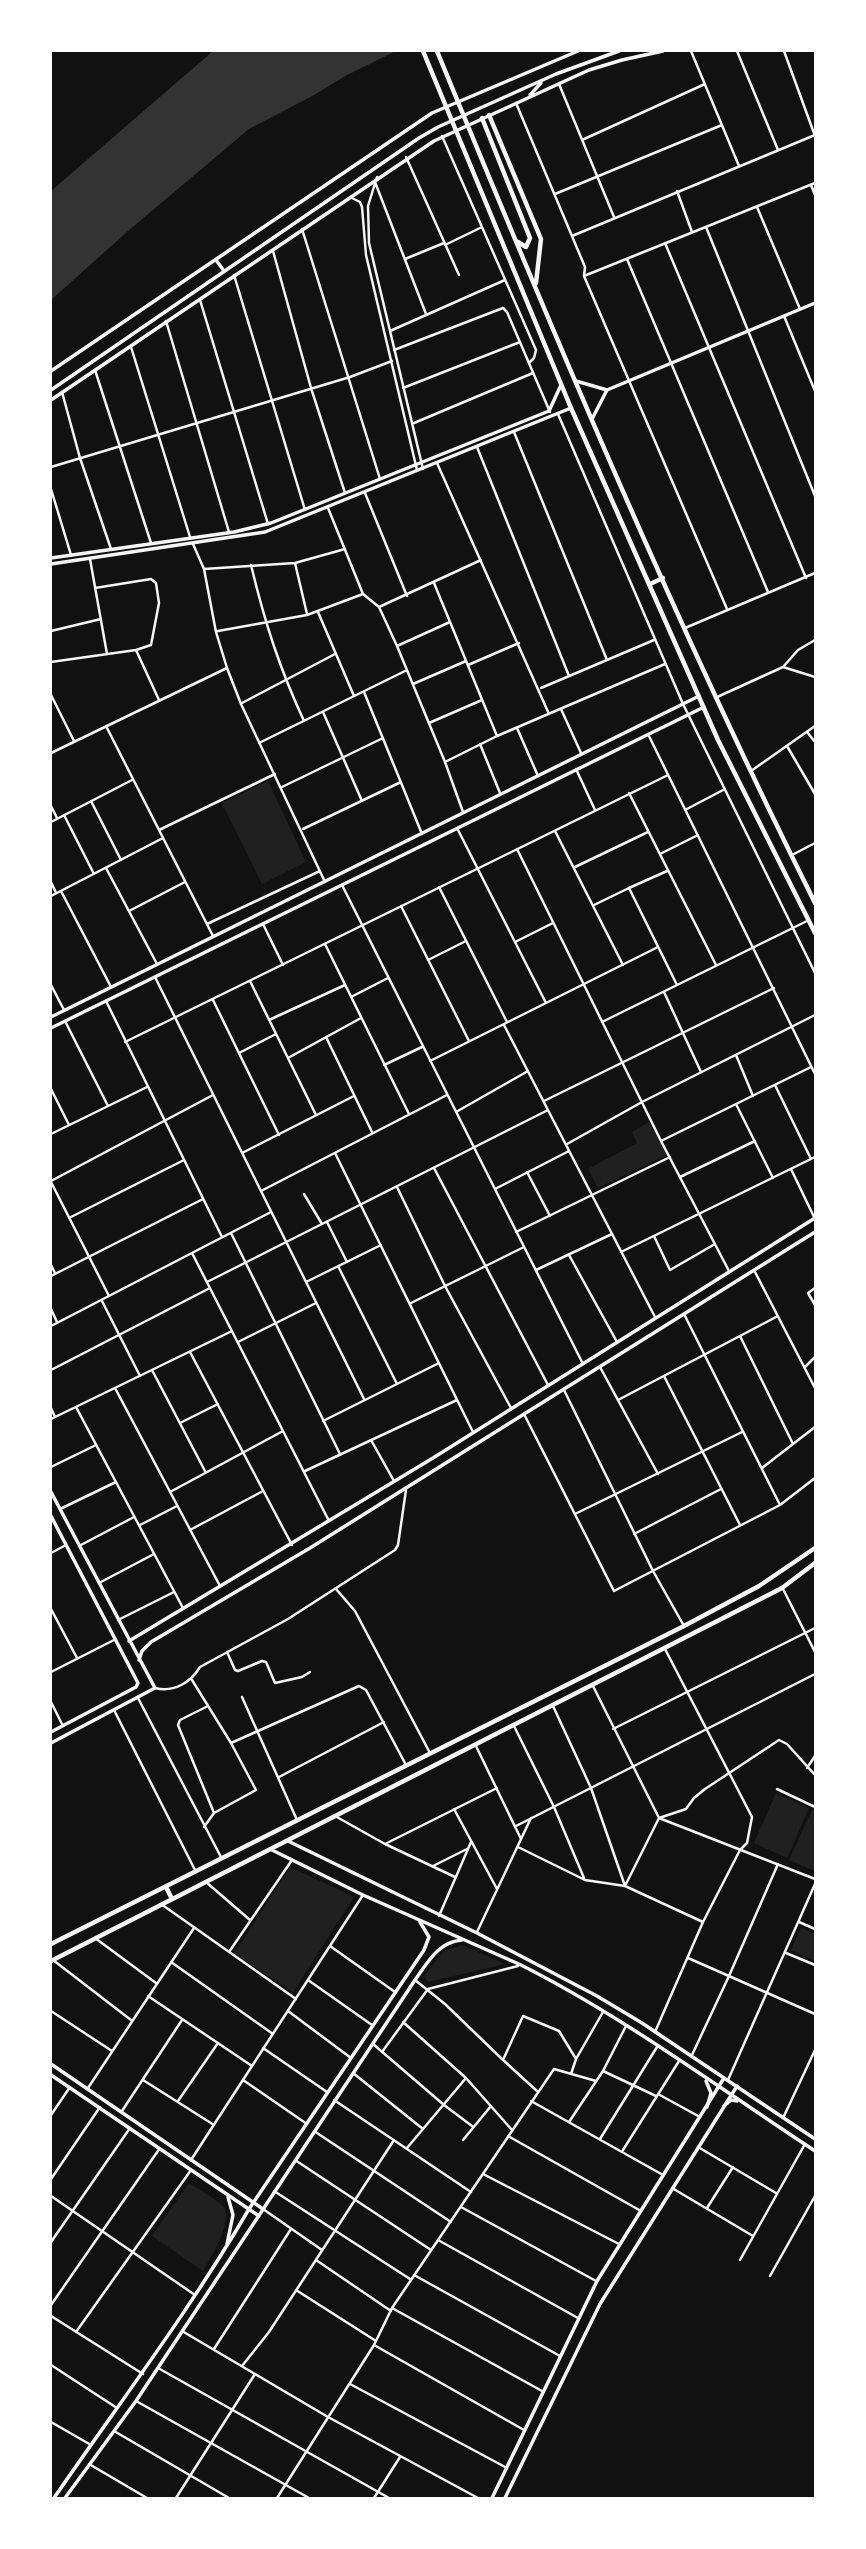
<!DOCTYPE html>
<html>
<head>
<meta charset="utf-8">
<style>
	body { margin:0 }
	#map { position:relative; width:866px; height:2549px; overflow:hidden; background:#111; font-family:Georgia,serif }
	canvas { display:block }
	.frame { position:absolute; inset:0; border:52px solid #fff; pointer-events:none }
</style>
</head>
<body>
<div id="map">
<canvas width="866" height="2549"></canvas>
<div class="frame"></div>
</div>
<script>
const g = document.querySelector('canvas').getContext('2d');
g.lineJoin = 'round';
function fillPath(path, color) {
  g.fillStyle = color;
  g.fill(path, 'evenodd');
}
function trace(path, color, width, dash) {
  g.strokeStyle = color;
  g.lineWidth = width;
  g.lineCap = dash ? 'butt' : 'round';
  g.setLineDash(dash || []);
  g.stroke(path);
}
const green = new Path2D(`
	M268 781 306 862 262 884 222 803Z
	M649 1122 667 1155 598 1188 588 1169 637 1143 632 1132Z
	M776 1793 809 1808 787 1858 754 1843Z
	M812 1810 815 1811V1871L789 1860Z
	M290 1867 354 1897 293 1992 234 1954Z
	M801 1928 815 1934V1961L791 1950Z
	M462 1945 505 1964 428 1982 424 1976 444 1951Z
	M189 2183C197 2189 221 2201 225 2209 231 2225 211 2258 203 2271L152 2236Z`);
const water = new Path2D(`
	M213 51H396L347 75 314 95 249 129 128 231 51 300V191Z`);
const minor = new Path2D(`
	M691 51 739 166
	M737 51 778 150
	M784 51 815 136
	M559 84 614 217
	M516 103 585 267 584 276 727 609
	M442 136 536 350 534 358 529 363
	M582 140 705 84
	M406 157 459 275
	M377 177 368 206 369 243 423 469
	M375 182 426 314
	M811 185 815 195
	M677 191 692 232
	M555 194 722 125
	M352 198 360 202 362 207 366 255 417 470
	M757 207 800 309
	M706 227 815 496
	M302 229 380 479
	M572 236 815 135
	M665 243 806 578
	M445 245 482 227
	M273 251 311 388 345 493
	M405 259 444 243
	M627 259 768 592
	M234 275 305 510
	M584 276 815 183
	M200 300 268 524
	M784 316 815 391
	M166 321 229 532
	M390 331 505 280
	M131 347 190 537
	M394 350 503 308 507 312 550 412
	M95 370 151 543
	M403 388 520 342
	M62 392 80 458 111 549
	M558 414 683 704 815 973
	M414 423 533 373
	M514 432 607 660
	M477 447 569 676
	M437 463 549 714
	M51 467 350 377 392 361
	M51 489 71 555
	M365 493 407 596
	M328 508 363 594 379 607 397 646 445 762 463 812
	M193 544 204 569 216 632 227 668 241 704 325 882
	M90 559 107 654
	M295 563 307 614
	M251 565C265 623 279 667 304 721
	M204 569 295 563 345 549
	M434 583 497 736
	M379 607 481 560
	M318 612 354 696
	M685 628 815 573
	M51 631 101 619
	M218 631 307 615 363 594
	M397 646 450 622
	M136 650 159 700
	M51 662 136 650 151 645 159 603 156 583 151 579 95 588
	M468 665 519 643
	M783 667 798 650 815 640
	M413 684 466 661
	M541 688 654 640
	M364 692 422 834
	M51 695 74 741
	M715 698 783 667 815 677
	M242 703 335 654
	M561 709 581 753
	M323 712 362 801
	M429 723 482 700
	M106 726 213 936
	M517 728 538 776
	M807 732 815 742
	M648 734 815 1074
	M259 743 407 670
	M480 744 500 793
	M787 746 815 794
	M51 753 227 668
	M445 762 497 736 665 664
	M576 769 595 810
	M751 771 815 726
	M282 787 383 738
	M629 793 716 965
	M91 801 121 860
	M51 806 57 818
	M685 810 725 789
	M64 815 94 874
	M51 822 132 780
	M457 828 546 1003
	M303 829 401 782
	M159 830 275 774
	M555 831 623 965
	M517 849 661 1141 729 1271
	M660 854 698 835
	M792 855 815 843
	M575 867 648 832
	M106 868 157 964
	M51 882 56 893
	M342 885 583 1364
	M439 887 507 1022
	M629 888 667 871
	M61 891 111 987
	M51 896 163 838
	M594 905 629 888 677 985
	M401 906 469 1041
	M129 911 185 882
	M207 924 320 871
	M263 924 283 965
	M515 942 553 923
	M325 944 409 1114
	M428 960 466 941
	M155 977 364 1399
	M250 981 316 1115
	M51 985 64 1010
	M664 992 701 1072
	M351 997 388 978
	M213 1000 279 1135
	M106 1001 222 1237
	M269 1020 345 985
	M65 1021 108 1106
	M602 1022 809 920
	M504 1025 655 1317
	M326 1037 372 1132
	M125 1042 668 775
	M239 1053 276 1034
	M736 1055 753 1096
	M288 1058 361 1018
	M430 1061 658 947
	M384 1065 422 1047
	M775 1085 811 1159
	M51 1089 69 1125
	M544 1101 774 988
	M736 1104 773 1178
	M456 1112 528 1071
	M51 1134 147 1087
	M661 1141 811 1067
	M567 1144 642 1102 815 1015
	M242 1153 354 1096
	M335 1153 473 1432
	M434 1168 548 1385
	M791 1169 815 1219
	M527 1172 550 1216
	M680 1177 755 1141
	M51 1181 213 1095
	M51 1182 109 1296
	M397 1187 445 1286 511 1408
	M495 1189 569 1151
	M261 1191 447 1095
	M304 1194 322 1224
	M69 1218 184 1160
	M327 1222 347 1262
	M516 1232 670 1157
	M231 1233 340 1454
	M654 1236 670 1270 715 1244
	M621 1252 815 1157
	M192 1253 329 1521
	M569 1255 617 1342
	M51 1265 55 1273
	M338 1266 397 1384
	M536 1270 612 1234
	M754 1270 815 1388
	M51 1276 203 1199
	M207 1282 548 1110
	M306 1282 381 1245
	M815 1288 808 1293 815 1305
	M102 1301 140 1376
	M411 1303 524 1247
	M51 1309 57 1322
	M684 1314 780 1505
	M51 1326 271 1212
	M740 1336 793 1444
	M238 1342 316 1303
	M190 1352 292 1545
	M600 1367 658 1474
	M805 1367 815 1357
	M51 1370 210 1288
	M152 1370 205 1471
	M664 1376 740 1525
	M115 1388 220 1586
	M564 1390 653 1571 684 1626
	M618 1400 778 1316
	M76 1407 183 1608
	M51 1408 55 1417
	M524 1414 614 1591 780 1505 815 1478
	M51 1419 232 1331
	M323 1421 439 1363
	M180 1423 218 1404
	M371 1440 394 1481
	M51 1467 96 1445
	M762 1468 815 1427
	M305 1471 457 1400
	M170 1492 283 1431
	M60 1509 116 1482
	M575 1514 742 1432
	M140 1525 177 1506
	M190 1530 263 1491
	M634 1534 721 1489
	M79 1546 134 1517
	M51 1553 66 1545
	M99 1583 154 1554
	M336 1589 355 1611 430 1753
	M783 1589 815 1652
	M51 1609 77 1658
	M118 1620 174 1592
	M227 1652 235 1670 238 1671 262 1661 266 1662 275 1683 302 1677 310 1672
	M51 1672 116 1639
	M192 1680 231 1743 256 1790 214 1813
	M593 1686 659 1818 815 1879
	M155 1688C174 1693 191 1682 200 1667L288 1619 395 1550 398 1545 406 1490
	M242 1697 297 1820
	M138 1698 222 1859
	M51 1702 62 1724
	M553 1706 591 1788 625 1886 703 1922
	M114 1710 196 1872
	M514 1726 554 1807 584 1878
	M613 1729 815 1628
	M231 1743 359 1686 366 1690 406 1765
	M475 1744 521 1839
	M807 1768 815 1756
	M279 1777 384 1722
	M777 1789 815 1807
	M454 1809 497 1889
	M335 1816 385 1844 455 1877
	M516 1826 815 1674
	M204 1827 214 1813 178 1725 180 1720 206 1707
	M385 1844 497 1788
	M518 1847 585 1880 625 1886 659 1818 686 1809 694 1798 705 1789 779 1740 787 1744 815 1775
	M433 1866 467 1849
	M206 1882 250 1920
	M161 1904 296 1999
	M439 1916 471 1842
	M799 1922 815 1929
	M477 1932 531 1818
	M95 1938 156 1983
	M330 1946 395 1992
	M229 1952 292 1860
	M786 1953 815 1965
	M688 1958 815 2014
	M53 1960 131 2020
	M171 1962 273 2034
	M308 1980 372 2025
	M415 1980 445 2004 503 2060
	M148 1996 252 2066
	M51 2011 112 2051
	M288 2011 351 2058
	M403 2022 466 2078 512 2130
	M655 2032 703 1922 740 1850 747 1843 752 1817 665 1649
	M373 2044 444 2105 472 2126
	M263 2048 327 2092
	M382 2052 428 1989 518 1966
	M692 2055 729 1976 778 1864
	M603 2071 656 2096
	M353 2073 423 2129
	M571 2074 576 2059 603 2012
	M143 2080 214 2125
	M243 2080 307 2124
	M728 2080 815 1884
	M88 2088 194 1928
	M537 2091 503 2060 523 2016 559 2031 576 2059
	M658 2094 700 2117
	M334 2100 471 2192
	M178 2101 218 2043
	M531 2101 663 2175
	M122 2111 182 2020
	M51 2115 70 2087
	M784 2116 815 2050
	M569 2122 603 2071 626 2026
	M314 2131 451 2222
	M508 2136 641 2211
	M600 2139 657 2047
	M463 2140 491 2106
	M698 2147 776 2193
	M407 2148 466 2078
	M623 2150 679 2061
	M191 2160 363 1895
	M295 2160 431 2250
	M483 2174 619 2244
	M51 2179 100 2107
	M672 2188 753 2236
	M274 2191 410 2279
	M51 2196 195 2295
	M461 2207 596 2281
	M707 2208 733 2167
	M263 2209 322 2250
	M438 2240 578 2318
	M51 2242 130 2128
	M316 2260 391 2311
	M740 2260 805 2144
	M414 2275 560 2356
	M770 2276 815 2196
	M296 2290 376 2341
	M51 2305 160 2148
	M392 2308 542 2391
	M51 2316 143 2374
	M182 2331 328 2417 478 2498
	M76 2332 191 2170
	M374 2345 524 2430
	M214 2349 291 2229
	M51 2365 117 2408
	M242 2366 269 2332 394 2140
	M158 2368 389 2498
	M350 2384 507 2468
	M136 2401 309 2498
	M51 2422 91 2445
	M114 2431 229 2498
	M89 2464 147 2498
	M176 2498 255 2374
	M277 2498 374 2345 392 2308 554 2069 596 2081
	M374 2498 400 2457`);
const tertiary = new Path2D(`
	M530 95 541 83
	M216 260 224 271
	M51 371 432 113 578 51
	M576 381 607 390
	M51 390 419 138 438 127 556 74 619 51
	M51 400 434 141 589 70 622 60 663 51
	M592 419 607 390 815 303
	M51 558 234 532 271 523 549 411 561 385
	M51 564 265 532 571 408
	M51 1492 155 1688 51 1743
	M51 1516 138 1683 136 1687 51 1732
	M129 1641 433 1458 815 1218
	M139 1660 142 1651 151 1642 310 1548 815 1232
	M492 2498 597 2281 724 2078
	M505 2498 600 2304 737 2086`);
const secondary = new Path2D(`
	M51 1017 699 696
	M51 1028 704 707
	M288 1841 477 1933 597 1996 642 2023 815 2139
	M270 1849 363 1895 521 1965C624 2017 719 2088 815 2151
	M51 2064 263 2209
	M51 2075 259 2216
	M706 2081 711 2093 707 2107
	M724 2106 731 2100 737 2101
	M227 2244 233 2215 228 2197
	M54 2498C120 2402 190 2310 249 2209L424 1950 429 1937 420 1922
	M65 2498 136 2401 415 1980C428 1962 438 1942 462 1940`);
const primary = new Path2D(`
	M423 51 571 408 718 740 815 933
	M437 51C555 338 676 625 815 903
	M489 115 541 239 536 283
	M482 118 530 238 526 247 518 242
	M650 584 663 578
	M166 1887 172 1899
	M51 1944 684 1626 759 1586 815 1548
	M51 1961 782 1588 815 1563`);
fillPath(green, '#202020');
fillPath(water, '#333');
trace(minor, '#f5f5f5', 2.5);
trace(tertiary, '#f5f5f5', 3.5);
trace(secondary, '#f5f5f5', 3.5);
trace(primary, '#f5f5f5', 4.5);
</script>
</body>
</html>
